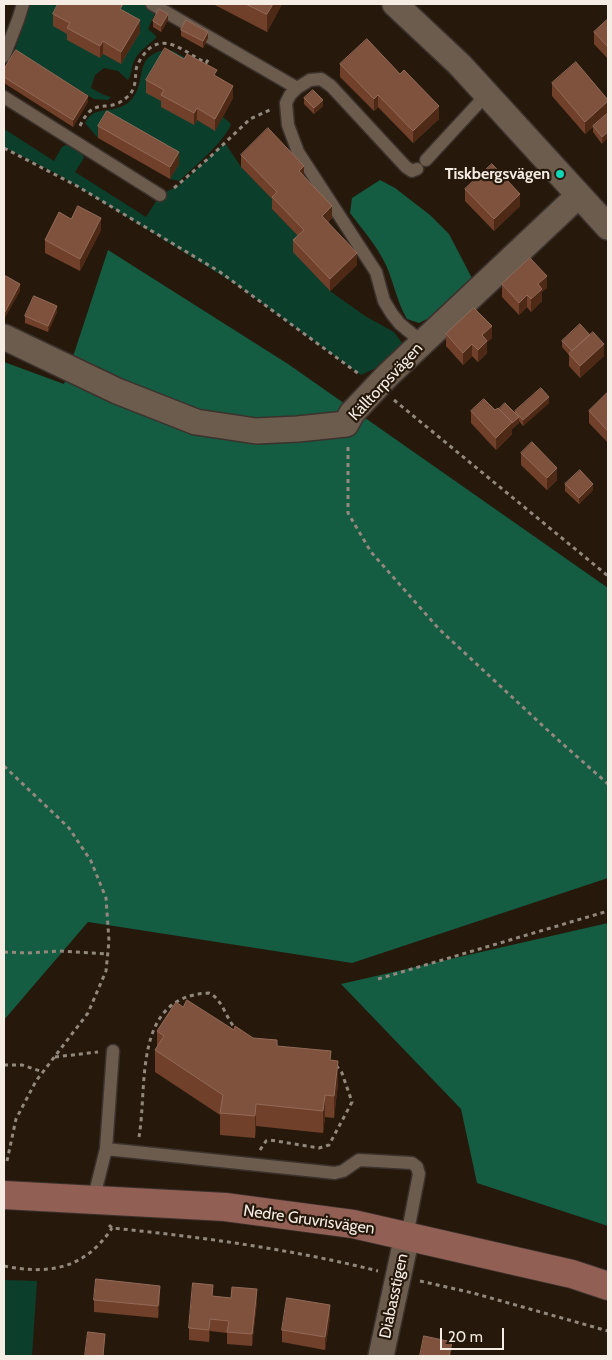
<!DOCTYPE html>
<html>
<head>
<meta charset="utf-8">
<style>
	body { margin:0 }
	#map { position:relative; width:612px; height:1360px; overflow:hidden; background:#26190c; font-family:Cabin,sans-serif }
	canvas { display:block }
	.frame { position:absolute; inset:0; border:5px solid #f5ece3; pointer-events:none }
	.scale { position:absolute; left:440px; top:1328px; width:64px; height:22px; box-sizing:border-box; border:2px solid #f5ece3; border-top:0; padding-left:6px; font-size:15px; line-height:18px; white-space:nowrap; color:#f5ece3; -webkit-text-stroke:4px #26190c; paint-order:stroke }
</style>
</head>
<body>
<div id="map">
<canvas width="612" height="1360"></canvas>
<div class="frame"></div>
<div class="scale">20 m</div>
</div>
<script>
const g = document.querySelector('canvas').getContext('2d');
g.lineJoin = 'round';
function fillPath(path, color) {
  g.fillStyle = color;
  g.fill(path, 'evenodd');
}
function trace(path, color, width, dash) {
  g.strokeStyle = color;
  g.lineWidth = width;
  g.lineCap = dash ? 'butt' : 'round';
  g.setLineDash(dash || []);
  g.stroke(path);
}
function write(font, color, halo, rows, align = 'center') {
  g.font = font + ' Cabin,sans-serif';
  g.lineWidth = 4.5;
  g.setLineDash([]);
  g.textBaseline = 'middle';
  g.strokeStyle = halo;
  g.fillStyle = color;
  for (const [text, x, y, turn = 0] of rows) {
    g.save();
    g.translate(x, y);
    g.rotate((+turn || 0) * Math.PI / 180);
    g.textAlign = isNaN(turn) ? turn : align;
    if (halo) g.strokeText(text, 0, 0);
    g.fillText(text, 0, 0);
    g.restore();
  }
}
const green = new Path2D(`
	M30 4H65L103 54 121 64V4H143L156 11 148 29 156 36V38C148 45 138 52 134 61 131 67 132 75 128 80L118 71 104 68 95 75 91 88 104 95 111 97 108 100 94 99 15 50Z
	M164 50 173 51 195 63 197 120 215 130 223 117 231 124C226 140 193 168 179 181L170 179 178 164 107 123 98 138 85 123C94 103 116 117 132 99 147 81 133 57 164 50Z
	M4 129 54 161 62 147 68 144 82 153 84 158 75 172 146 217 160 195 178 186 225 143 241 167 277 204 272 209 304 242 294 252 330 291 365 316 394 332 402 343 390 359 378 367 361 375 237 285 61 176 4 147Z
	M4 1280 37 1281 32 1356H4Z`);
const forest = new Path2D(`
	M380 180 395 188 430 215 449 234 474 282 433 316 419 323 407 319C397 302 394 283 386 265 377 246 363 230 350 213L352 198Z
	M108 250 288 364 608 588V878L352 963 88 922 4 1020V362L64 384Z
	M608 923V1226L477 1183 461 1109 341 984Z`);
const path = new Path2D(`
	M80 126C95 94 106 115 126 98 136 90 135 81 136 70 137 64 141 58 145 53 164 30 187 54 206 63L210 57
	M4 148 77 186 220 272 359 374
	M174 188 210 157 250 119 272 109
	M394 400 608 576
	M348 447V513L371 552 439 629 556 738 608 784
	M4 766 69 828 91 861 106 898 109 941 106 971 88 1013 36 1081 16 1119 7 1161
	M4 952 28 953 58 951 107 954
	M378 979 608 911
	M55 1057 98 1052
	M4 1065H22L43 1072
	M139 1137C148 1085 132 996 209 993 222 998 226 1019 236 1029
	M260 1150 266 1141 270 1140 319 1148 329 1145 352 1102 342 1073 335 1064
	M109 1225 112 1228C201 1237 291 1249 378 1271
	M4 1266C49 1275 85 1269 112 1228
	M420 1281 473 1293 608 1331`);
const lane = new Path2D(`
	M152 4 297 88
	M4 56 18 20 23 4
	M4 97 160 195
	M426 160 487 94
	M417 169 412 171 406 167 331 86 321 79 310 80 297 88 290 95 286 103 288 125 298 152 376 272 384 301 392 314 400 324 422 342
	M106 1149 113 1051
	M93 1201 106 1149 335 1173 343 1171 359 1160 412 1163 417 1167 419 1174 407 1236`);
const street = new Path2D(`
	M395 4 460 65 608 227
	M4 337 117 391 196 422 256 431 298 429 346 424 352 413 388 375 579 195
	M381 1356 407 1236`);
const secondary = new Path2D(`
	M4 1195 225 1207 353 1224 572 1274 608 1286`);
const wall = new Path2D(`
	M213 4H282L267 32Z
	M123 10 140 32 121 64 103 54 100 58 67 40V34L53 26V14Z
	M608 19V59L594 44V32Z
	M168 20 161 32 153 27V21Z
	M181 30 208 38 203 48 181 36Z
	M340 64 439 119 413 143 378 107 374 111 340 77Z
	M4 69 88 102 73 127 4 83Z
	M217 77 233 98 215 131 197 120 194 125 161 107V101L146 93V80Z
	M552 83 608 100 602 144 593 132V127L585 134 552 96Z
	M304 98 323 106 314 114 304 104Z
	M98 126 179 164 170 179 98 138Z
	M241 155 304 177 332 218 328 222 357 265 330 291 293 252V240L298 236 272 209V199L241 167Z
	M465 189 520 206 494 231 465 201Z
	M71 219 101 230 80 271 45 253V240Z
	M502 284 547 288 542 292V301L531 312 527 307 519 315 502 297Z
	M57 312 48 332 25 323V316Z
	M446 334 492 338 487 342V353L478 362 472 356 463 365 446 346Z
	M590 335 604 356 580 378 569 366V355L562 347V341Z
	M608 392V443L589 423V411Z
	M549 403 523 426 519 421V423L512 429V434L496 450 471 423V411L495 410 515 413V411Z
	M521 453 557 480 547 490 521 465Z
	M565 484 593 490 579 504 565 491Z
	M183 1007 234 1030 253 1038 277 1046 331 1061 338 1083 334 1118 325 1117 323 1133 256 1126 255 1138 220 1135V1115L155 1072V1050L157 1047V1031Z
	M213 1296 257 1301 252 1346 227 1344V1333L210 1331 209 1342 189 1340V1328Z
	M160 1298 158 1318 94 1312V1300Z
	M330 1317 325 1350 282 1342V1330Z`);
const shadedWall = new Path2D(`
	M273 4H282L267 32V14Z
	M168 14V20L161 32V26Z
	M140 20V32L121 64V52Z
	M208 32V38L203 48V41Z
	M103 41V54L100 58V46Z
	M233 86V98L215 131V119Z
	M378 95V107L374 111V99Z
	M88 96V102L73 127V120Z
	M323 100V106L314 114V108Z
	M608 101V113L585 134V122Z
	M439 106V119L413 143V131Z
	M197 108V120L194 125V113Z
	M608 132V138L602 144V137Z
	M179 152V164L170 179V167Z
	M304 166V178L299 171Z
	M520 194V206L494 231V219Z
	M332 206V218L322 228V216Z
	M101 218V230L80 271V259Z
	M357 253V265L330 291V279Z
	M547 276V288L542 292V301L531 312V299L538 284Z
	M20 284V291L5 318V312Z
	M527 295V307L519 315V303Z
	M57 306V312L48 332V326Z
	M492 326V338L487 342V353L478 362V350L482 335Z
	M472 344V356L463 365V353Z
	M604 344V356L580 378V366Z
	M549 397V403L523 426V420Z
	M519 417V423L512 429V434L496 450V438Z
	M557 468V480L547 490V478Z
	M593 484V490L579 504V498Z
	M338 1061V1083L334 1118V1096Z
	M325 1095V1117L323 1133V1111Z
	M256 1104V1126L255 1138V1116Z
	M160 1286V1298L158 1318V1306Z
	M257 1289V1301L252 1346V1334Z
	M330 1305V1317L325 1350V1337Z
	M210 1319V1331L209 1342V1330Z
	M452 1342 451 1356H449Z`);
const building = new Path2D(`
	M58 4H123L120 9 140 20 121 52 103 41 100 46 67 28 70 23 53 14Z
	M246 4H273L267 14Z
	M159 9 168 14 161 26 153 21Z
	M608 19V47L594 32Z
	M186 20 208 32 203 41 181 30Z
	M367 39 400 74 404 70 439 106 413 131 378 95 374 99 340 64Z
	M165 48 184 59 187 54 217 70 214 75 233 86 215 119 197 108 194 113 161 95 164 90 146 80Z
	M16 50 88 96 73 120 4 77V69Z
	M576 62 608 100V101L585 122 552 83Z
	M313 90 323 100 314 108 304 98Z
	M107 111 179 152 170 167 98 126Z
	M608 113V132L602 137 593 126Z
	M268 128 304 166 299 171 332 206 322 216 357 253 330 279 293 240 304 230 272 197 277 192 241 155Z
	M492 164 520 194 494 219 465 189Z
	M78 206 101 218 80 259 45 240 59 212 71 219Z
	M530 258 547 276 538 284 542 289 531 299 527 295 519 303 502 284Z
	M4 275 20 284 5 312 4 311Z
	M34 296 57 306 48 326 25 316Z
	M474 308 492 326 482 335 487 341 478 350 472 344 463 353 446 334Z
	M580 324 590 335 572 351 562 341Z
	M593 332 604 344 580 366 569 354Z
	M541 388 549 397 523 420 515 411Z
	M608 392V431L589 411Z
	M484 399 495 410 498 408 512 422 496 438 471 411Z
	M505 403 519 417 512 423V422L499 409Z
	M532 442 557 468 547 478 521 453Z
	M580 470 593 484 579 498 565 484Z
	M187 1000 234 1030 235 1026 253 1038 277 1040V1046L331 1051 330 1060 338 1061 334 1096 325 1095 323 1111 256 1104 255 1116 220 1113 223 1095 155 1050 164 1036 157 1031 176 1002 183 1007Z
	M96 1279 160 1286 158 1306 94 1300Z
	M193 1283 213 1285 212 1296 231 1298 232 1287 257 1289 252 1334 227 1332 229 1321 210 1319 209 1330 189 1328Z
	M287 1298 330 1305 325 1337 282 1330Z
	M88 1332 105 1334 103 1356H85Z
	M424 1336 452 1342 449 1356H420Z`);
const markers = [
	[560,174,5,"#11d5b4"]
];
const poiNames = [
	["Tiskbergsvägen",550,174]
];
const streetNames = [
	["Källtorpsvägen",386,382,-47],
	["Nedre Gruvrisvägen",309,1220,8],
	["Diabasstigen",394,1296,-78]
];
fillPath(green, '#0b3f2c');
fillPath(forest, '#145c42');
trace(lane, '#3c322d', 15);
trace(street, '#3c322d', 28);
trace(secondary, '#3c322d', 30);
trace(path, '#93887e', 3, [4, 4]);
trace(lane, '#6c5c4d', 12);
trace(street, '#6c5c4d', 25);
trace(secondary, '#925f55', 28);
fillPath(wall, '#71402a');
fillPath(shadedWall, '#4d2916');
fillPath(building, '#7f523e');
trace(building, '#926a58', 1);
for (const [x, y, r, color] of markers) {
  const dot = new Path2D();
  dot.arc(x, y, r, 0, 2 * Math.PI);
  g.fillStyle = color;
  g.fill(dot);
  trace(dot, '#26190c', 2);
}
write('bold 16px', '#f5ece3', '#26190c', poiNames, 'right');
write('16px', '#f5ece3', '#26190c', streetNames);
</script>
</body>
</html>
